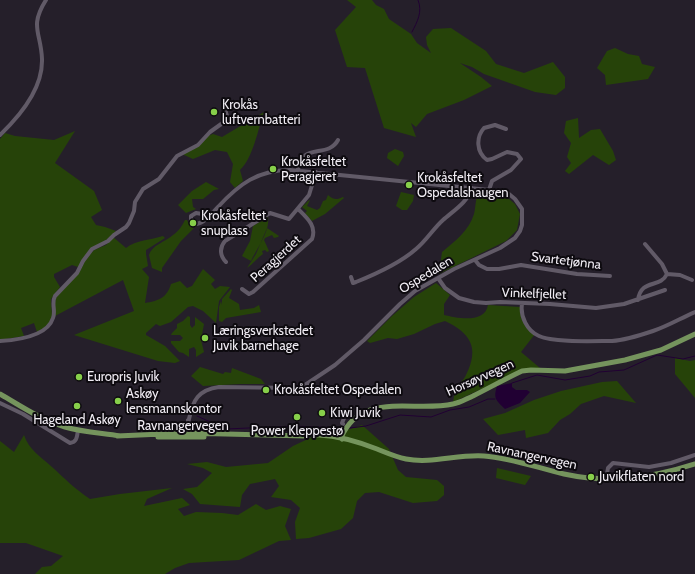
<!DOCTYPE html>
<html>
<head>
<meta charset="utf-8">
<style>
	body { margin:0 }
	canvas { display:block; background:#251f2a }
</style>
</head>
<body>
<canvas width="695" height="574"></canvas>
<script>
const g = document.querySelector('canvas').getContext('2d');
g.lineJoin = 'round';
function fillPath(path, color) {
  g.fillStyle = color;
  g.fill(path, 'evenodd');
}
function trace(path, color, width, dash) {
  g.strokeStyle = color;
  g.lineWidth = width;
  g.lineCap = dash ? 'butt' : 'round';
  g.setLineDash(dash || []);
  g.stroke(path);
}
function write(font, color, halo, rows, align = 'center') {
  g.font = font + ' Cabin,sans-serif';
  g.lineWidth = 4;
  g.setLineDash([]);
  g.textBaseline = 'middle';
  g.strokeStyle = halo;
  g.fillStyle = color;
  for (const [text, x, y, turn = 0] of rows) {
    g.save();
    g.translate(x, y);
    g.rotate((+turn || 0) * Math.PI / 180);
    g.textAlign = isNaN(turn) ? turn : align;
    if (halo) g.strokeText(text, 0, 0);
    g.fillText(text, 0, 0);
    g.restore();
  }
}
const green = new Path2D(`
	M347 0H372L376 5 384 9 389 19 411 34 417 43 431 53 427 45 426 37 433 29 451 28 486 51 496 64 524 73 553 62 565 77V88L556 95 535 92 484 74 472 67 460 63 481 77 492 86 464 100 427 114 416 127 411 123 416 137 384 128 365 68 347 67 335 30 356 7Z
	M615 48 628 54 639 56 642 64 655 67 648 79 606 85 605 75 597 68 607 51Z
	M264 112C258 129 253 158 240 170L243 181 235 188 230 182 233 164 227 152 215 150 193 159 182 154 197 147 205 137 213 134 222 137Z
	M578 118 579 138 591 130 600 129 613 151 616 160 609 165 593 155 569 174 565 171 571 163 567 157 571 143 564 133 566 121Z
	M75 131 55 163 94 191 102 210 91 217 96 225 105 227 116 231 104 242 90 249 78 267 72 265 54 274V277L60 287 51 299 52 316 50 323 44 328 37 332 34 323 21 328 24 336 0 340V139L5 133 15 136 54 140Z
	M395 149 403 152 404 156 398 166 387 158 388 153Z
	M206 182 219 189 214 190 203 199H192L193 207 196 209 186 213 178 205 192 191Z
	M401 192 414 195 413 201 407 210H402L396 206Z
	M479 192 504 195 515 204 520 214 517 230 506 241 439 274 442 252C455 241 469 231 474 214 476 206 475 199 479 192Z
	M328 195C333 200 337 200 343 197L344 198 325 214 312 221 305 213 307 211 302 207 308 201 310 200 307 206 317 210 320 208 323 201 326 200Z
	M268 217C270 232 257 248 251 261L242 256 250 241 253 226Z
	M185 220H187L190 226 194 228 181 241 162 268V272L152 268 149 255C152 245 165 242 173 235 179 231 182 226 185 220Z
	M267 228 279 236 278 237 274 238 272 235 265 238 264 240 269 251 267 252 265 250 262 251 263 254C257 258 253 264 247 268L256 254Z
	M163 236 165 238 146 250V254L148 266 142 269 149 277 145 303C158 301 167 298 171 284L180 281 187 288 192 286 203 269 215 280 211 284 215 289 220 286 230 287 219 301 216 323 203 311 193 306 188 307 171 322 160 326 156 324 146 333V335L165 346 180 361 175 363 158 361 74 335 134 311 123 280 55 316 54 306 57 294 68 284 82 263 94 250 106 245 113 237 126 248C136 240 151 240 163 236Z
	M436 283 450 295 444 304V315C457 318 485 324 488 305L520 307C521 322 524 326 535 334L521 352 540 368H527L453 402C454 398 454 391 457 387 459 383 464 380 466 375 480 347 470 333 445 321L435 324 414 334 397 339 388 338 370 343 367 341 392 316 414 297Z
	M231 289 232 290 229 298 239 304 240 310 254 308 259 305 261 312 226 318 222 322 219 321V307L221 301 222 305V299Z
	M188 316 190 317V325L192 328 195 325V317L204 324 201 340 204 352 196 357V350L194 347 189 349V357L183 353 179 352 171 343V341H180L183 338 180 335H171L172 333 177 328V324L183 321Z
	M675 358 690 361 695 360V398L675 374Z
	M200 367 223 374 225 372 231 373 232 368 261 379 265 384H240L203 386 191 376Z
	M617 381 636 403 604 396 581 404 570 414 560 420 548 433 526 438 525 430 498 435 483 419 505 413 534 400 561 391 602 382Z
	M362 425 389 449 398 470 406 477 437 480 444 486V495L437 501 413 503 379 492 365 493 357 501 353 518 341 529 309 538 296 539 295 522 300 508 291 500 271 497 279 486 275 479 250 484 242 495 240 507 200 504 192 494 183 489 197 487 212 473 203 468 187 464 207 462 226 467 268 463 293 446 310 438 318 432 344 431Z
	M24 435C29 450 40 456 52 467 64 478 75 489 90 499L120 494 172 488 147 499 144 506 182 498 190 505 178 509 184 516 196 512 222 513 238 515 256 504 266 510 280 506 291 509 285 526 291 540 279 541 239 560 189 563 175 568 165 574H35L42 567 51 566 63 556 26 543H0V441L14 452Z
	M497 468 531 476 525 485 496 478Z`);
const water = new Path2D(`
	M512 383V387L516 390H527L530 392 520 403 505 409C496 400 493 399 497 386Z`);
const stream = new Path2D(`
	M412 32C417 22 423 12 418 0
	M512 383 537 375 565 380 590 376 599 372 624 370 657 355 683 359 695 356
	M197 416 226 429 293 426 345 428
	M350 428 366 426 400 415 431 417 450 410 469 407 488 399H495`);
const minor = new Path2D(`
	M0 135C20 116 43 89 42 59 41 32 29 27 46 0
	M298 170C301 142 328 159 338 140
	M489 190 492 181 511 170 521 159 517 154 507 152 492 159 487 160C476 152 476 137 484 128L495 125 506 129
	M475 260 479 265 487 269H499L521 265 577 274 610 276
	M226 262C220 256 219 248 225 241L270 213 289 219 309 195 316 172
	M667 274 680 275 692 280
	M351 277 353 283 356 282C376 274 399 264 416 249 426 241 433 229 443 220 453 211 468 202 472 188
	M438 278 445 288 459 298 474 302 486 303 500 302 550 304 596 308 624 304 665 290
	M242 289 249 294 253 292 312 239C317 226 307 218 298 209
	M638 300C641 278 660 289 667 274L662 264 645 244
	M522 304C520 316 527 331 539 336 554 343 595 341 612 341 625 340 641 335 653 331 668 326 681 318 695 312
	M0 341C17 340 47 337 53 318 56 311 51 303 55 296L77 273 83 261 92 249 108 241 114 235 126 227 129 223 134 211 135 202 143 189 159 179 177 156 198 145 210 132 224 122 227 116 225 109
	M0 403 23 414 70 443C77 442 77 437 78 430
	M188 420 191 428 189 435
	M343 424 342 423 345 416
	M186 434C185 429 188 424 189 419 193 400 198 390 219 387L295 388 305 385 335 365 364 340 400 304 415 291 454 269 500 248 515 238 520 231 522 225V209L515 199 509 194 499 191 290 170C258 170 239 184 218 207 212 213 205 223 196 224L191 219V216L196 213 209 215
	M606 479 608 468 613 463 649 467 671 463 695 455`);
const major = new Path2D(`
	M0 394C21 406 41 420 65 427 83 432 101 433 120 436
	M304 435C309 434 314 434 319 435 339 436 359 442 377 449 387 453 396 457 406 459 432 464 458 454 484 456 511 458 538 468 564 474 610 484 651 478 695 464
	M117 436 185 433 306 436
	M158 437H204
	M342 439 341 438C361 390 415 413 453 404 460 403 466 399 473 396 489 388 505 379 522 371L531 370 565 371 625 360 661 350 695 334`);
const markers = [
	[214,112,4,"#87cf4a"],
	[273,169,4,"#87cf4a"],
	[409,185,4,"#87cf4a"],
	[193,223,4,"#87cf4a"],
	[205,338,4,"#87cf4a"],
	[79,377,4,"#87cf4a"],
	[266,390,4,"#87cf4a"],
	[118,401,4,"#87cf4a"],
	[77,406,4,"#87cf4a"],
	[322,413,4,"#87cf4a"],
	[297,417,4,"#87cf4a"],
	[591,477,4,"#87cf4a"]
];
const poiNames = [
	["Krokås",222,105],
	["luftvernbatteri",222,120],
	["Krokåsfeltet",281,162],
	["Peragjeret",281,177],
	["Krokåsfeltet",417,178],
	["Ospedalshaugen",417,193],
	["Krokåsfeltet",201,216],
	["snuplass",201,231],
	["Læringsverkstedet",213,331],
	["Juvik barnehage",213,346],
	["Europris Juvik",87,377],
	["Krokåsfeltet Ospedalen",274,390],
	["Askøy",126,394],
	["lensmannskontor",126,409],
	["Kiwi Juvik",330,413],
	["Hageland Askøy",77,420,"center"],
	["Power Kleppestø",297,431,"center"],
	["Juvikflaten nord",599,477]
];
const streetNames = [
	["Peragjerdet",276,259,-42],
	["Svartetjønna",566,261,7],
	["Ospedalen",426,275,-31],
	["Vinkelfjellet",534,294,2],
	["Horsøyvegen",480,378,-24],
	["Ravnangervegen",183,426],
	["Ravnangervegen",532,456,12]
];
fillPath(green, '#264309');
fillPath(water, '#210033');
trace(stream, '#210033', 1);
trace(minor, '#615a67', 4);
trace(major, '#75945d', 5);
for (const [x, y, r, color] of markers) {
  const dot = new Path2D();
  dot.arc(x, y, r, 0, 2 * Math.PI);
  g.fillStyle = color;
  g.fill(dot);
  trace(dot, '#0d0a0f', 1.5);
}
write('13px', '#f0ecf3', '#0d0a0f', poiNames, 'left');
write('13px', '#f0ecf3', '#0d0a0f', streetNames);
</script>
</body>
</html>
